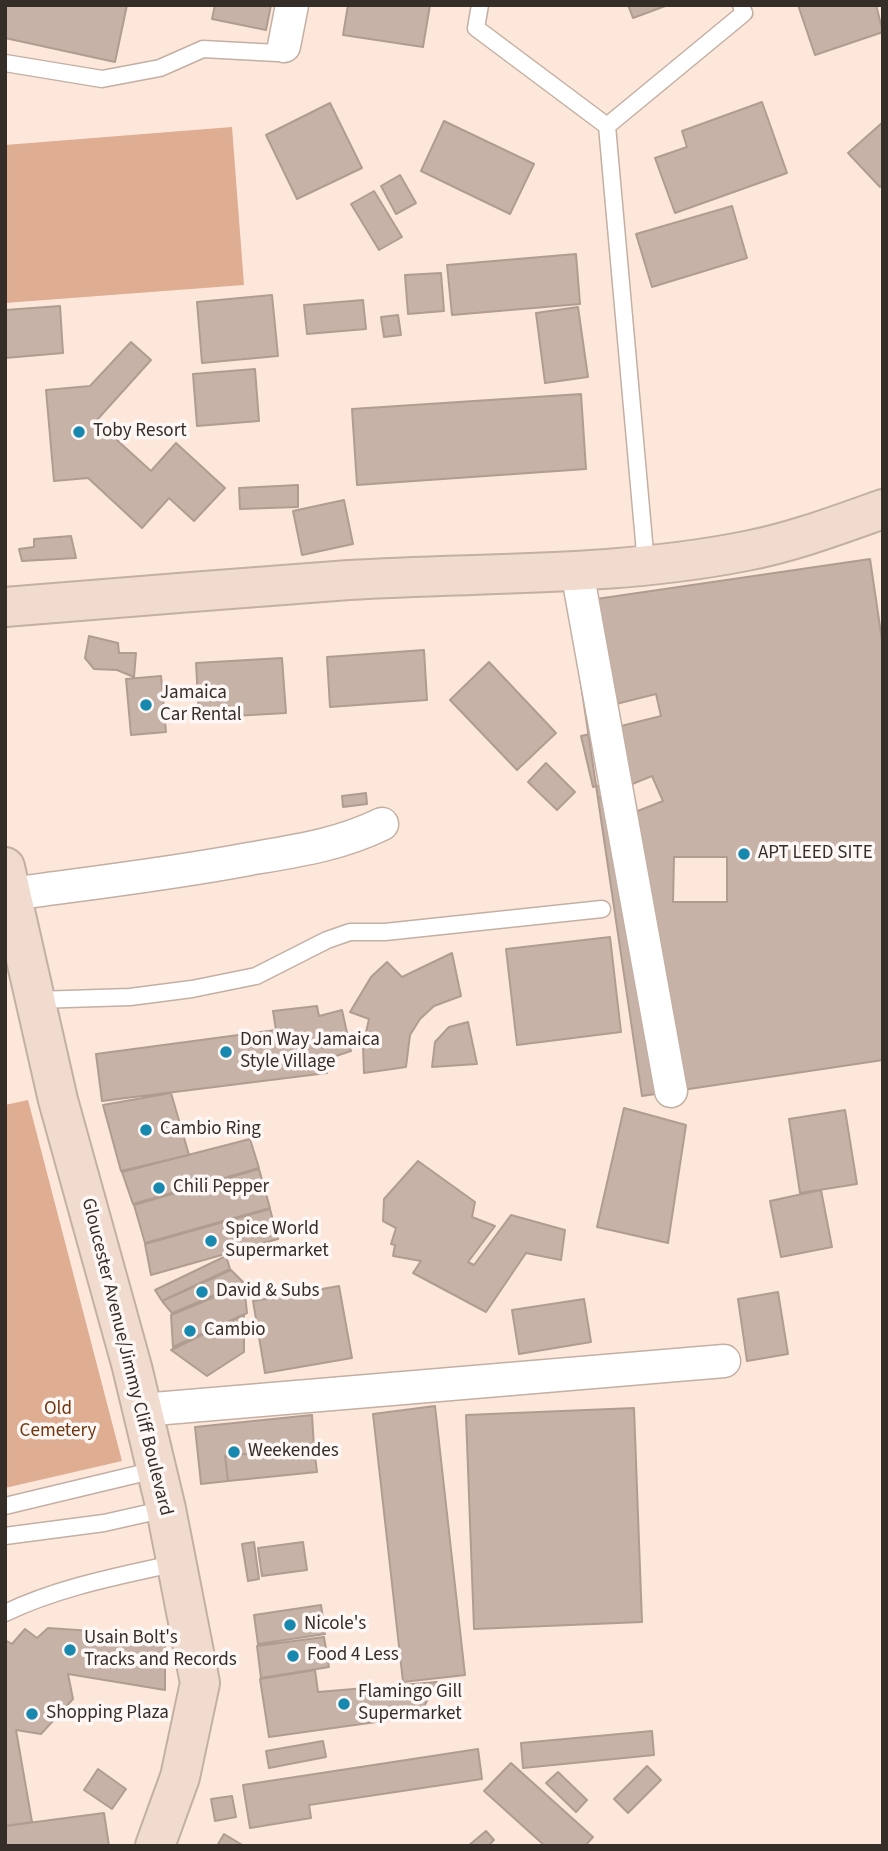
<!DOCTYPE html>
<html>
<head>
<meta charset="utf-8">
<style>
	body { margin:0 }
	#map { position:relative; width:888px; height:1851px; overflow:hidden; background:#fde7db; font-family:"Source Sans 3",sans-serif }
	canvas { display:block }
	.frame { position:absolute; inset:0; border:7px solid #352d28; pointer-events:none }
</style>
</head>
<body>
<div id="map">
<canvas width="888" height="1851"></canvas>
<div class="frame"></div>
</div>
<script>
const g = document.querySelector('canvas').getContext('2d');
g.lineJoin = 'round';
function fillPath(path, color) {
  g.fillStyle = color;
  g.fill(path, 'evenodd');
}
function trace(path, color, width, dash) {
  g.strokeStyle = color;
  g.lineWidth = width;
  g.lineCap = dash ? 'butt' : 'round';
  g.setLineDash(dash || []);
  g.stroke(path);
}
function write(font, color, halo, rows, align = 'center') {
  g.font = font + ' "Source Sans 3",sans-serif';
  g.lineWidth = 7;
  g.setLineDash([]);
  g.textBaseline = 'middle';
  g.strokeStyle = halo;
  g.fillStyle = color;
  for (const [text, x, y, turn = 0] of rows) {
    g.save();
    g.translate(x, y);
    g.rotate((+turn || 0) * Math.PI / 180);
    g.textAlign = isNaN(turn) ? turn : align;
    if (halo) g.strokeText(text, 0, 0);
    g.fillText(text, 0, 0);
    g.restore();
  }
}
const green = new Path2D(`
	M232 127 244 285 5 303V145Z
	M28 1100 122 1461 5 1488V1105Z`);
const building = new Path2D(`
	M5 5H127L115 62 5 38Z
	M215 5H271L266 30 212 19Z
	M348 5H430L423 47 343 35Z
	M628 5H668L633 18Z
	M798 5H876L883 32 815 55Z
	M762 102 787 173 675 213 655 158 687 147 682 131Z
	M330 103 362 168 297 199 266 135Z
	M444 121 534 164 510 214 421 171Z
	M883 122V185L880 187 848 153Z
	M400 175 416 203 396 214 381 186Z
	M374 191 402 237 379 250 351 204Z
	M732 206 747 258 652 287 636 234Z
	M576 254 580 304 452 315 447 265Z
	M441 273 444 311 408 314 405 275Z
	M272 295 278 356 202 363 197 302Z
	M363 300 366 329 307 334 304 305Z
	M60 306 63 353 5 358V310Z
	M578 307 588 377 545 383 536 313Z
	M398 315 401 335 384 337 381 317Z
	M131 342 151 360 96 421 151 471 176 443 225 488 194 521 169 498 142 528 88 478 54 481 46 390 90 386Z
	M255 369 259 421 197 426 193 374Z
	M581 394 586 469 357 485 352 409Z
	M298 485V507L240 509 239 488Z
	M344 500 353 544 302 555 293 511Z
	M71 536 76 558 22 561 19 549 34 547V539Z
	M870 559 883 647V1060L642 1096 569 603Z
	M89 636 118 643 119 653H136L134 677 117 670 94 669 85 658Z
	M424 650 427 700 330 707 327 657Z
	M282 658 286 713 199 718 196 663Z
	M489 662 556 733 517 770 450 700Z
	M161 676 166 732 131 735 126 679Z
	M656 694 661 716 617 727 612 705Z
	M598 732 609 783 593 787 581 736Z
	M546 763 575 792 557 810 528 782Z
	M652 776 663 801 610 822 600 797Z
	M366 793 367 804 343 807 342 796Z
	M674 857H727V902H673Z
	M610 937 621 1032 517 1045 506 949Z
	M452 953 461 996 434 1006 420 1019 410 1035 406 1067 364 1073 363 1046 369 1019 350 1012 371 977 387 962 402 977Z
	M317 1006 319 1016 342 1010 351 1051 324 1060 327 1073 102 1101 96 1054 276 1030 273 1011Z
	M468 1022 477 1064 432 1067 435 1042 449 1027Z
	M171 1093 189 1155 121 1171 103 1105Z
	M624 1108 686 1125 668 1243 597 1227Z
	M845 1110 857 1184 800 1193 789 1119Z
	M250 1139 259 1168 133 1204 122 1172Z
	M418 1161 475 1202 472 1217 495 1226 468 1262 474 1265 511 1215 565 1230 561 1260 526 1253 486 1312 413 1273 421 1261 393 1256 395 1245 391 1244 396 1228 383 1221 384 1199Z
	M259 1169 270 1208 145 1243 134 1205Z
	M821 1190 832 1247 781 1257 770 1201Z
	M270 1209 278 1239 151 1275 145 1244Z
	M226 1256 230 1269 162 1301 155 1290Z
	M231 1270 244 1283 172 1313 162 1301Z
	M244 1285 247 1313 173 1347 171 1315Z
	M339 1286 352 1358 265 1373 253 1301Z
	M778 1292 788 1354 747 1361 738 1299Z
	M584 1299 591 1342 519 1354 512 1310Z
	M244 1315V1352L207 1376 171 1350Z
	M435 1406 465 1675 403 1682 373 1414Z
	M634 1408 642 1622 474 1629 466 1415Z
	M312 1415 314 1447 225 1456 228 1481 201 1484 195 1427Z
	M314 1447 317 1472 228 1481 225 1456Z
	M254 1542 259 1579 248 1581 242 1544Z
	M303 1542 307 1570 262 1576 258 1548Z
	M321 1605 325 1634 258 1644 254 1615Z
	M48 1628 165 1636V1690L68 1674 73 1699 41 1734 16 1730 32 1822 5 1826V1640L12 1644 25 1629 37 1638Z
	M324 1637 329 1667 261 1678 257 1646Z
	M315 1670 318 1692 437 1682 419 1716 269 1737 260 1679Z
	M652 1731 654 1755 523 1768 521 1743Z
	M323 1741 326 1757 269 1768 266 1751Z
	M478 1749 482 1779 309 1805 311 1818 250 1828 243 1785Z
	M511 1763 593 1837 585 1846H545L484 1791Z
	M647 1766 661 1780 628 1813 614 1799Z
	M98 1769 126 1789 112 1809 84 1790Z
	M558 1772 587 1800 576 1812 546 1783Z
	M232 1796 236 1817 215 1821 211 1799Z
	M104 1813 109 1846H5V1826Z
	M486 1831 494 1840 488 1846H468Z
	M224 1834 244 1846H217Z`);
const lane = new Path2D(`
	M480 5 476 28 607 126 646 564
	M5 63 102 79 160 68 203 49 277 53 284 46
	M607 126 744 13 741 5
	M36 1000 130 997 192 989 256 976 327 940 350 932H385L602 909
	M5 1506 155 1470
	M5 1536 104 1523 166 1509
	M5 1613C59 1587 119 1576 177 1563`);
const street = new Path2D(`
	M284 46 292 5
	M577 571 671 1091
	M11 894C91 883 170 874 249 859 296 851 339 845 382 824
	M142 1410 724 1361`);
const secondary = new Path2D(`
	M5 607C120 598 234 588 349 580 481 572 615 577 746 551 793 542 838 525 883 509
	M5 867 58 1100 132 1367 166 1509 200 1683 180 1777 155 1846`);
const markers = [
	[79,432,7,"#1888ae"],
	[146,705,7,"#1888ae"],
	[744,854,7,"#1888ae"],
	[226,1052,7,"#1888ae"],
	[146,1130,7,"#1888ae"],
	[159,1188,7,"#1888ae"],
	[211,1241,7,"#1888ae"],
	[202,1292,7,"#1888ae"],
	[190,1331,7,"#1888ae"],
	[234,1452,7,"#1888ae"],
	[290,1625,7,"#1888ae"],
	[70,1650,7,"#1888ae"],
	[293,1656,7,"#1888ae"],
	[344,1704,7,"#1888ae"],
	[32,1714,7,"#1888ae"]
];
const poiNames = [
	["Toby Resort",93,432],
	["Jamaica",160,694],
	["Car Rental",160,716],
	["APT LEED SITE",758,854],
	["Don Way Jamaica",240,1041],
	["Style Village",240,1063],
	["Cambio Ring",160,1130],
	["Chili Pepper",173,1188],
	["Spice World",225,1230],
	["Supermarket",225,1252],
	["David & Subs",216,1292],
	["Cambio",204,1331],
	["Weekendes",248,1452],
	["Nicole's",304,1625],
	["Usain Bolt's",84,1639],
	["Tracks and Records",84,1661],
	["Food 4 Less",307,1656],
	["Flamingo Gill",358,1693],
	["Supermarket",358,1715],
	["Shopping Plaza",46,1714]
];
const streetNames = [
	["Gloucester Avenue/Jimmy Cliff Boulevard",126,1357,76]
];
const parkNames = [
	["Old",58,1410],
	["Cemetery",58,1432]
];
fillPath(green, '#dfad92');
fillPath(building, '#c7b2a7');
trace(building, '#b09c91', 2);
trace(lane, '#c4afa4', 19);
trace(street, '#c4afa4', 35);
trace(secondary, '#c4afa4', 42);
trace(lane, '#fff', 16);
trace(street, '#fff', 32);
trace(secondary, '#f1dace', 38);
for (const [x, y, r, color] of markers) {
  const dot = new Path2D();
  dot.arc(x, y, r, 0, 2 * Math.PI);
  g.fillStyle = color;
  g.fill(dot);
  trace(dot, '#fdf8f6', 2.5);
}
write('19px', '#352d28', '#fdf8f6', poiNames, 'left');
write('19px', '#352d28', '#fdf8f6', streetNames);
write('19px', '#71360e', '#fdf8f6', parkNames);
</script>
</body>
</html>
